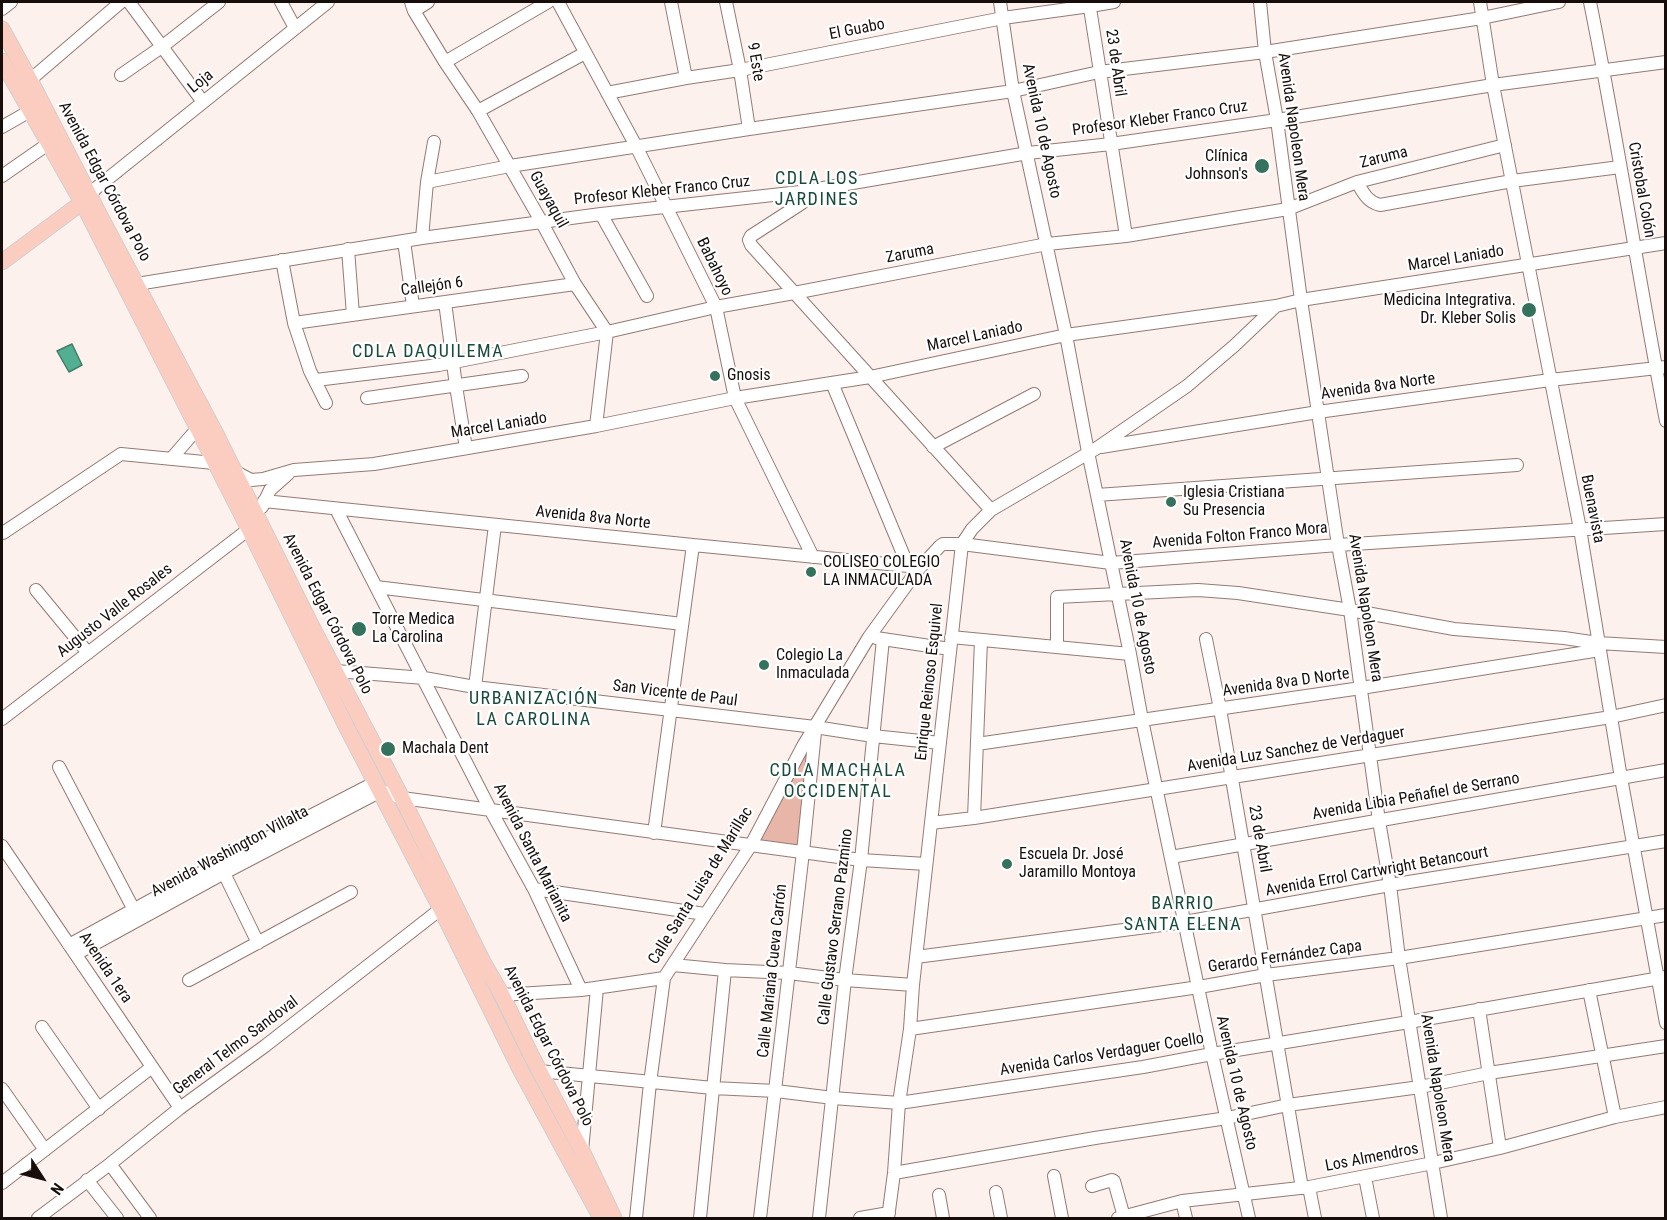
<!DOCTYPE html>
<html>
<head>
<meta charset="utf-8">
<style>
	body { margin:0 }
	#map { position:relative; width:1667px; height:1220px; overflow:hidden; background:#fdf1ee; font-family:"Roboto Condensed",sans-serif }
	canvas { display:block }
	.frame { position:absolute; inset:0; border:3px solid #170d0b; pointer-events:none }
	.north { position:absolute; left:12px; top:1148px; width:60px; height:60px; -webkit-text-stroke:4px #fff; paint-order:stroke; rotate:126deg; font-size:16px; font-weight:700; line-height:24px; text-align:center; color:#170d0b }
	.north::after { content:''; display:block; margin:auto; width:21px; height:27px; background:#170d0b; clip-path:polygon(50% 0,100% 100%,50% 72%,0 100%) }
</style>
</head>
<body>
<div id="map">
<canvas width="1667" height="1220"></canvas>
<div class="frame"></div>
<div class="north">N</div>
</div>
<script>
const g = document.querySelector('canvas').getContext('2d');
g.lineJoin = 'round';
function fillPath(path, color) {
  g.fillStyle = color;
  g.fill(path, 'evenodd');
}
function trace(path, color, width, dash) {
  g.strokeStyle = color;
  g.lineWidth = width;
  g.lineCap = dash ? 'butt' : 'round';
  g.setLineDash(dash || []);
  g.stroke(path);
}
function write(font, color, halo, rows, align = 'center') {
  g.font = font + ' "Roboto Condensed",sans-serif';
  g.lineWidth = 4.5;
  g.setLineDash([]);
  g.textBaseline = 'middle';
  g.strokeStyle = halo;
  g.fillStyle = color;
  for (const [text, x, y, turn = 0] of rows) {
    g.save();
    g.translate(x, y);
    g.rotate((+turn || 0) * Math.PI / 180);
    g.textAlign = isNaN(turn) ? turn : align;
    if (halo) g.strokeText(text, 0, 0);
    g.fillText(text, 0, 0);
    g.restore();
  }
}
const green = new Path2D(`
	M812 730 799 853 744 847Z`);
const water = new Path2D(`
	M72 344 82 365 69 372 57 351Z`);
const minor = new Path2D(`
	M129 2 203 102
	M281 2 295 28
	M411 2 414 11 445 62 478 111 541 221 575 284 607 332 596 426
	M558 2 636 146 716 307 735 398 813 557
	M671 2 686 78
	M726 2 740 70 749 129
	M1000 2 1013 91 1066 335 1088 452 1130 654 1142 720 1212 1054 1249 1218
	M1089 2 1126 236
	M1260 2 1265 52 1277 120 1301 300 1338 545 1350 610 1379 821 1390 885 1399 958 1441 1218
	M1480 2 1493 85 1580 529 1621 778 1666 1023
	M1590 2C1618 141 1639 281 1666 421
	M2 9 11 2
	M414 11 428 2
	M445 62 548 2
	M121 75 163 46 219 2
	M30 80 121 2
	M607 93 686 78 740 70 1003 18 1090 6 1114 2
	M478 111 585 53
	M2 127 30 111
	M2 176 48 144
	M427 182 510 166 749 129 1013 91 1099 72 1265 52 1482 18 1559 2
	M1357 182C1363 192 1367 202 1380 205L1512 181 1620 167
	M800 192 804 200 802 203 751 236 749 240 751 245 991 510
	M90 197 95 189 328 2
	M601 214 647 296
	M422 238 427 182 434 142
	M404 241 413 306
	M348 249 353 315
	M282 260 294 323 310 371 326 403
	M130 288 137 284 422 238 601 214 800 192 1028 153 1111 144 1277 120 1493 85 1666 62
	M445 302 456 386 466 448
	M294 323 575 284
	M316 380 439 365 607 332 716 307 794 293 1047 244 1126 236 1288 209 1357 182 1505 145
	M832 383 908 566
	M367 398 522 376
	M933 447 1034 394
	M1101 447 1318 412 1550 380 1666 367
	M171 459 197 429
	M234 471 251 480 263 479 294 470 374 464 596 426 735 398 870 377 1066 335 1276 306 1301 300 1666 243
	M1097 495 1517 465
	M264 501 693 545 908 566 916 572
	M262 507 270 490 288 474
	M336 509 491 811 534 889 581 990
	M2 531 3 533 121 454 214 463
	M376 587 682 624
	M36 590 88 653
	M951 637 1130 654
	M876 638 950 649
	M1206 639 1220 709 1302 1188
	M1057 647V597L1198 590 1238 593 1350 610 1454 629 1564 638 1598 643 1666 647
	M336 671 424 678 475 687 815 727 873 736 940 743
	M475 687 495 525
	M2 719 249 529
	M977 744 1361 688 1600 650
	M59 767 134 910
	M974 818 981 640
	M931 823 974 818 1611 717 1666 705
	M654 833 693 545
	M2 846 180 1108
	M1171 857 1666 770
	M221 867 258 943
	M534 889 705 914
	M69 945 219 863 376 782
	M76 954 224 873 381 791 402 798 861 860 926 864
	M916 957 1185 922 1390 885 1666 841
	M673 965 725 970 789 973 845 980 913 985
	M189 980 351 892
	M1589 990 1615 1117
	M502 995 581 990 664 978
	M1479 1009 1500 1148
	M42 1027 99 1109
	M910 1029 1199 987 1266 975 1399 958 1666 915
	M539 1071 713 1088 776 1091 833 1098 899 1103 1143 1067 1212 1054 1409 1022 1666 977
	M2 1089 45 1150
	M582 1151 597 988
	M110 1164 150 1218
	M894 1173 1095 1138 1227 1118 1288 1105 1420 1087 1489 1073 1666 1046
	M1054 1176 1062 1218
	M1365 1177 1373 1218
	M87 1180 117 1218
	M2 1183 152 1067
	M1092 1186 1112 1180 1114 1181 1124 1217
	M1309 1187 1315 1218
	M996 1192 1001 1218
	M939 1195 943 1218
	M1182 1201 1186 1218
	M38 1218 110 1164 180 1108 265 1046 447 904
	M636 1218 650 1083 664 978 751 845 803 746 869 637 916 572 940 546 943 544H962L1111 563 1338 545 1666 524
	M700 1218 725 970
	M760 1218 803 852 815 732
	M819 1218 845 980 861 860 883 639
	M860 1218 889 1213
	M888 1218 894 1173 899 1103 910 1029 913 985 962 544 972 529 991 510 1097 448 1187 386 1234 346 1276 306
	M1118 1218 1182 1201 1309 1187 1433 1163 1500 1148 1615 1117 1666 1107`);
const major = new Path2D(`
	M2 29 30 80 101 218 216 434 312 627 402 798 483 962 502 995 531 1055 582 1151 614 1218
	M2 61 82 202 249 529 345 724 442 911 520 1069 601 1218
	M2 262 88 198`);
const markers = [
	[1262,166,8,"#35725e"],
	[1529,310,8,"#35725e"],
	[715,376,6,"#35725e"],
	[1171,502,6,"#35725e"],
	[811,572,6,"#35725e"],
	[359,629,8,"#35725e"],
	[764,665,6,"#35725e"],
	[388,749,8,"#35725e"],
	[1007,864,6,"#35725e"]
];
const streetNames = [
	["El Guabo",857,30,-11],
	["9 Este",755,62,80],
	["23 de Abril",1115,63,82],
	["Loja",201,82,-39],
	["Profesor Kleber Franco Cruz",1160,119,-8],
	["Avenida Napoleon Mera",1293,127,82],
	["Avenida 10 de Agosto",1041,131,78],
	["Zaruma",1384,158,-14],
	["Avenida Edgar Córdova Polo",104,182,62],
	["Cristobal Colón",1641,190,80],
	["Profesor Kleber Franco Cruz",662,191,-6],
	["Guayaquil",548,200,61],
	["Zaruma",910,254,-11],
	["Marcel Laniado",1456,259,-9],
	["Babahoyo",714,267,64],
	["Callejón 6",432,287,-8],
	["Marcel Laniado",975,337,-12],
	["Avenida 8va Norte",1378,387,-8],
	["Marcel Laniado",499,426,-9],
	["Buenavista",1592,509,79],
	["Avenida 8va Norte",593,518,6],
	["Avenida Folton Franco Mora",1240,536,-5],
	["Avenida 10 de Agosto",1137,607,79],
	["Avenida Napoleon Mera",1365,608,81],
	["Augusto Valle Rosales",115,611,-38],
	["Avenida Edgar Córdova Polo",327,614,63],
	["Enrique Reinoso Esquivel",930,682,-84],
	["Avenida 8va D Norte",1286,683,-8],
	["San Vicente de Paul",675,694,7],
	["Avenida Luz Sanchez de Verdaguer",1296,750,-9],
	["Avenida Libia Peñafiel de Serrano",1416,797,-10],
	["23 de Abril",1259,839,80],
	["Avenida Washington Villalta",230,852,-28],
	["Avenida Santa Marianita",532,853,63],
	["Avenida Errol Cartwright Betancourt",1377,872,-10],
	["Calle Santa Luisa de Marillac",701,886,-58],
	["Calle Gustavo Serrano Pazmino",836,927,-83],
	["Gerardo Fernández Capa",1285,957,-8],
	["Avenida 1era",105,968,56],
	["Calle Mariana Cueva Carrón",773,971,-84],
	["General Telmo Sandoval",236,1046,-37],
	["Avenida Edgar Córdova Polo",548,1046,63],
	["Avenida Carlos Verdaguer Coello",1102,1055,-9],
	["Avenida 10 de Agosto",1236,1083,77],
	["Avenida Napoleon Mera",1437,1088,81],
	["Los Almendros",1372,1158,-11]
];
const poiNames = [
	["Clínica",1248,157,"right"],
	["Johnson's",1248,175,"right"],
	["Medicina Integrativa.",1516,301,"right"],
	["Dr. Kleber Solis",1516,319,"right"],
	["Gnosis",727,376],
	["Iglesia Cristiana",1183,493],
	["Su Presencia",1183,511],
	["COLISEO COLEGIO",823,563],
	["LA INMACULADA",823,581],
	["Torre Medica",372,620],
	["La Carolina",372,638],
	["Colegio La",776,656],
	["Inmaculada",776,674],
	["Machala Dent",402,749],
	["Escuela Dr. José",1019,855],
	["Jaramillo Montoya",1019,873]
];
const neighbourhoodNames = [
	["CDLA LOS",817,179],
	["JARDINES",817,200],
	["CDLA DAQUILEMA",428,352],
	["URBANIZACIÓN",534,699],
	["LA CAROLINA",534,720],
	["CDLA MACHALA",838,771],
	["OCCIDENTAL",838,792],
	["BARRIO",1183,904],
	["SANTA ELENA",1183,925]
];
fillPath(green, '#e8b5a9');
fillPath(water, '#53af91');
trace(water, '#417e69', 1.5);
trace(minor, '#947a74', 14);
trace(major, '#d1cfce', 17);
trace(minor, '#fff', 12);
trace(major, '#fbcdc1', 15);
for (const [x, y, r, color] of markers) {
  const dot = new Path2D();
  dot.arc(x, y, r, 0, 2 * Math.PI);
  g.fillStyle = color;
  g.fill(dot);
  trace(dot, '#fff', 2);
}
write('16px', '#170d0b', '#fff', streetNames);
write('16px', '#170d0b', '#fff', poiNames, 'left');
g.letterSpacing = '1.5px';
write('18px', '#184b3b', '#fff', neighbourhoodNames);
g.letterSpacing = '0px';
</script>
</body>
</html>
